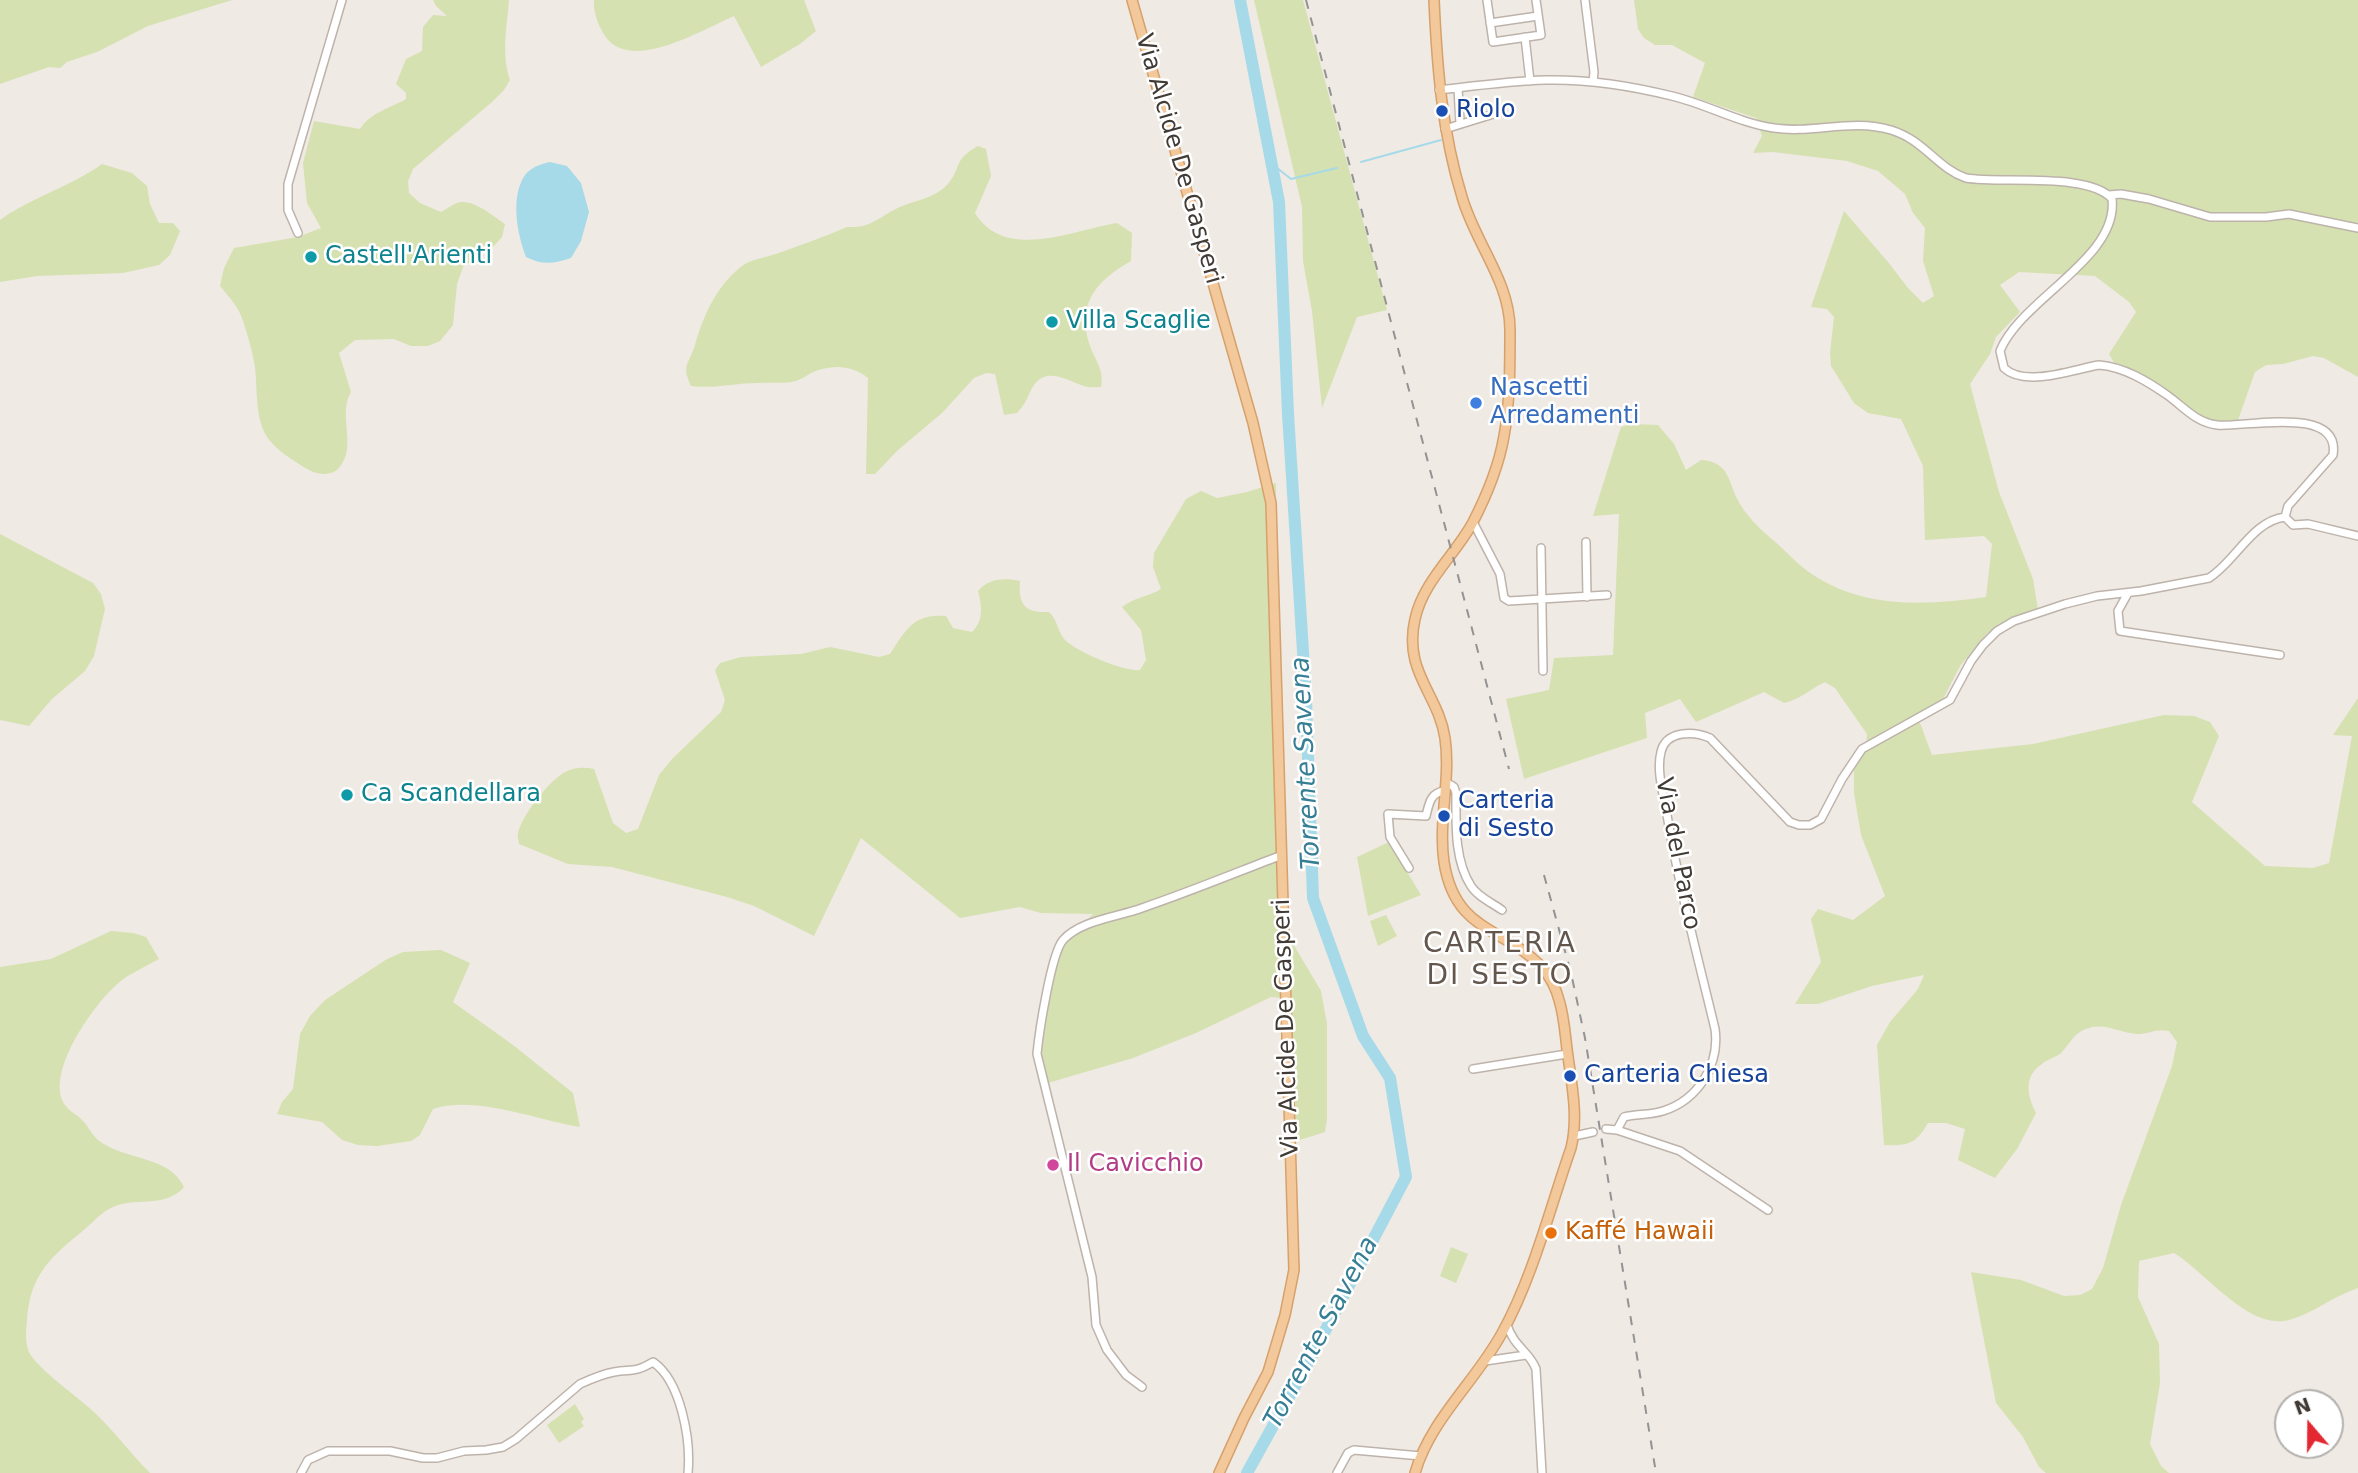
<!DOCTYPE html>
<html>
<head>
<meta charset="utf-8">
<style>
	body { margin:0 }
	#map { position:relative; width:2358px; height:1473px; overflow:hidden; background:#f0eae4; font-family:"DejaVu Sans",sans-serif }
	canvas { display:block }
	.north { position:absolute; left:2274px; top:1389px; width:70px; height:70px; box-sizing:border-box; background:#fff; border:2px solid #b3b0ae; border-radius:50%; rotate:340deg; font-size:19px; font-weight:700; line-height:28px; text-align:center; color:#413a35 }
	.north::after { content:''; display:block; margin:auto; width:24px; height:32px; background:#e42831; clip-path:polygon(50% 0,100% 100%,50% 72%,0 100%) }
</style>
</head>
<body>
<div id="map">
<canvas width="2358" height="1473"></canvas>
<div class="north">N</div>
</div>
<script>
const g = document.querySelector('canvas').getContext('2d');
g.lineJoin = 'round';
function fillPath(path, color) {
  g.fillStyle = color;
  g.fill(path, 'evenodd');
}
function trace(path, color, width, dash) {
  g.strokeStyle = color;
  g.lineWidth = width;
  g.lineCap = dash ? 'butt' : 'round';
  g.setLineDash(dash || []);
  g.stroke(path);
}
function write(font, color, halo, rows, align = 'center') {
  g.font = font + ' "DejaVu Sans",sans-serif';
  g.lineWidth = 5;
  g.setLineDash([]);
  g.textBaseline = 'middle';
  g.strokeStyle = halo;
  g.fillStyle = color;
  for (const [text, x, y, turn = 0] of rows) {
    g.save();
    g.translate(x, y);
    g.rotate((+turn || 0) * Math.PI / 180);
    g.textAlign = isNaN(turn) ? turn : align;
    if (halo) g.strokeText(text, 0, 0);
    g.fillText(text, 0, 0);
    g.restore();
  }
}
const green = new Path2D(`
	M0 0H232L148 26 97 52 67 62 60 68 49 67 0 84Z
	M433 0H509C507 27 501 53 510 80L504 90 492 102 413 169 408 181 409 193 420 203 441 212C447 209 454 203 461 202 476 201 493 216 505 224L502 237 494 246 463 267 457 284 453 325 440 341 428 346H411L394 339 355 340 339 353 351 392C337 415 358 446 339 468 332 476 317 475 309 470 297 463 279 452 270 441 254 421 258 392 255 368 253 353 248 336 243 321 239 307 229 297 220 286L224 268 234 248 298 237 321 228 307 203 303 163 314 121 360 129C370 113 390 108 406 99V93L396 84 406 59 422 51 423 27 433 15 447 16 436 6Z
	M594 0H804L816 31 800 44 761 67 734 16C703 29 631 74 605 36 598 25 593 12 594 0Z
	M1254 0H1303L1387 310 1357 317 1322 408 1312 311 1303 261 1302 207Z
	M1634 0H2358V377L2324 358 2313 356 2283 364 2266 365 2255 372 2238 420 2215 423 2198 418 2133 372 2115 364 2109 354 2136 312 2129 302 2095 276 2019 272 2000 285 2020 312 1996 337 1990 354 1970 384 1999 492 2033 579 2038 610 2007 620 1987 633 1960 666 1943 699 1935 707 1917 715 1932 755 2033 744 2164 715 2194 716 2210 722 2219 736 2192 802 2265 866 2313 868 2329 863 2352 736 2333 735 2358 698V1288C2333 1296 2314 1313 2289 1320 2248 1331 2205 1271 2174 1253L2139 1261 2138 1297 2159 1344 2160 1383 2150 1444 2161 1466 2169 1473H2046L2039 1467 2023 1437 1996 1403 1971 1272 2021 1280 2064 1296 2080 1295 2092 1289 2103 1268 2121 1205 2172 1066 2177 1042 2169 1031C2155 1028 2150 1034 2137 1034 2120 1033 2106 1023 2089 1028 2075 1031 2070 1044 2061 1053 2055 1058 2047 1059 2042 1064 2023 1077 2027 1095 2036 1113L2017 1149 1995 1178 1958 1160 1965 1129 1946 1123H1928C1916 1144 1908 1146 1884 1145L1877 1045 1890 1022 1918 989 1924 975 1872 986 1818 1004H1795L1821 962 1811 919 1818 909 1853 920 1885 896 1861 835 1854 793V766L1866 745 1867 734 1835 688 1825 682C1810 689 1801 699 1784 703L1764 692 1696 722 1680 699 1645 713 1647 738 1524 779 1506 699 1549 690 1554 658 1613 655 1619 514 1593 516 1621 427 1631 424 1658 425 1674 444 1686 470 1701 460C1731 462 1727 482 1740 504 1750 521 1766 534 1781 547 1792 558 1804 570 1818 578 1869 609 1929 605 1986 597L1992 544 1984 536 1925 540 1923 466 1901 419 1868 413 1854 403 1831 366 1830 353 1834 317 1827 309 1811 307 1844 211 1888 262 1908 288 1923 303 1934 296 1923 261 1925 228 1913 213 1905 194 1878 171 1847 161 1773 152 1753 153 1762 136 1756 118 1693 97 1705 63 1672 45H1655L1644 38 1638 29Z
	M978 146 986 149 991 176 975 213C1005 262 1073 230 1117 223L1132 233 1131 261C1094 282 1074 307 1092 351 1098 364 1104 373 1101 387 1095 387 1089 388 1084 386 1069 381 1047 366 1034 385 1027 396 1028 401 1017 413L1004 415 995 374 986 373 974 378 942 413 898 450 875 474H866L868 378C851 365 832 364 811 373 806 376 802 379 796 381 784 384 771 382 758 383 734 383 717 389 691 386 681 364 689 365 695 345 703 316 718 282 745 264 754 259 766 257 776 254 800 245 824 237 847 227 852 227 858 227 863 226 877 222 889 211 902 206 917 200 934 198 946 186 963 168 951 161 978 146Z
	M102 164 132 173 147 186 150 204 159 223H173L180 231 170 255 159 265 123 273 37 276 0 282V220C32 197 70 187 102 164Z
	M1276 483V626L1286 932 1321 991 1327 1024V1119L1325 1132 1290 1143 1282 998 1271 997 1196 1033 1133 1058 1048 1083 1038 1043 1055 954 1093 914 1041 913 1020 907 960 918 861 838 814 936 754 906 727 897 612 867 568 864 519 844C519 841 517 835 518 833 522 815 550 779 567 771 576 767 585 767 594 769L613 823 626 833 638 829 659 775 673 758 721 712 725 700 715 670 720 663 741 657 801 654 830 647 879 657 890 654C906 630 913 613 946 616L953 628 972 632C984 620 982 606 978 591 990 578 1004 578 1020 581 1018 605 1025 613 1049 612 1058 620 1057 631 1065 640 1077 652 1124 672 1140 670L1146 660 1141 630 1122 607C1135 597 1148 597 1161 589L1153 567 1154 553 1186 499 1201 491 1217 498 1247 492Z
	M0 534 93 583 101 594 105 609 94 656 85 671 52 699 29 726 0 720Z
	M1389 842 1421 895 1368 916 1357 857Z
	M1386 915 1397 936 1378 946 1370 921Z
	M111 931 133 933 146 937 159 959C147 966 133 972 122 980 97 999 43 1073 65 1105 69 1111 76 1114 81 1119 88 1125 91 1134 98 1140 125 1161 169 1155 184 1187 164 1210 133 1195 109 1209 100 1214 93 1222 85 1229 51 1257 30 1274 27 1320 26 1330 25 1343 29 1352 38 1370 80 1398 96 1414 115 1432 131 1454 150 1473H0V967L51 959Z
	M441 950 470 963 453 1002 513 1045 573 1093 580 1127C536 1120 475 1095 433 1109L420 1135 411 1141 377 1146 358 1145 342 1140 322 1122 277 1114 282 1102 293 1089 300 1034 310 1016 325 1000 387 959 403 952Z
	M1451 1247 1468 1254 1456 1283 1440 1276Z
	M575 1404 584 1419 581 1422 584 1426 559 1443 547 1425Z`);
const water = new Path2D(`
	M550 162 567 166 581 183 589 212 581 241 571 258C553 264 542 265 526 257 517 234 510 197 525 175 531 167 541 164 550 162Z`);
const stream = new Path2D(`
	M1361 162 1441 140
	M1272 164 1291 179 1337 168`);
const river = new Path2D(`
	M1240 0 1279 202 1288 414 1306 699 1313 898 1363 1036 1390 1078 1406 1177 1315 1350 1247 1473`);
const minor = new Path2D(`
	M1487 0 1493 42 1541 35 1536 0
	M1585 0 1594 72 1593 82
	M1490 23 1538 16
	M1525 37 1530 81
	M1458 88 1460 123
	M1439 90C1474 86 1510 81 1545 80 1587 79 1632 86 1672 96 1706 104 1739 123 1774 128 1813 134 1852 118 1891 130 1924 140 1937 168 1966 178 2001 184 2090 172 2112 199 2119 258 2021 299 2000 351L2004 368C2025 388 2074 369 2099 365 2124 367 2147 381 2167 395 2184 407 2195 422 2217 425 2243 428 2341 404 2333 455L2288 506 2285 517 2293 525 2308 524 2358 536
	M1445 129 1500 112
	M2109 195 2121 194 2149 199 2210 217H2266L2289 214 2358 228
	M298 233 288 210V184L342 0
	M1473 522 1500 574 1504 598 1509 601 1607 595
	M1586 542 1587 597
	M1541 548 1543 671
	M2128 593 2118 611 2120 631 2280 655
	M1446 782 1454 787 1456 793C1456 823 1454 860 1471 886 1477 896 1492 903 1502 910
	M1409 868 1390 837 1388 814 1426 816C1429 803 1431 792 1445 791
	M1473 1069 1567 1054
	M1606 1129 1617 1130 1680 1151 1768 1210
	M1617 1130 1624 1117C1637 1114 1650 1115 1663 1111 1698 1100 1720 1065 1715 1029 1698 958 1679 887 1667 815 1664 796 1656 771 1661 752 1666 730 1694 731 1710 738L1790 822 1799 825H1810L1821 819 1842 779 1862 749 1950 700 1971 661 1983 645 1997 631 2014 621 2065 604 2097 596 2141 591 2209 578C2236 561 2252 521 2285 517
	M1574 1136 1593 1132
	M1507 1325C1514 1347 1530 1352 1536 1369L1542 1473
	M1485 1361 1526 1355
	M1142 1387 1126 1375 1107 1350 1096 1325 1092 1277 1037 1054C1039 1033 1051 954 1063 940 1081 920 1118 917 1142 908 1189 892 1235 873 1282 855
	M301 1473 308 1460 328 1451H390L423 1458H437L464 1451 486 1450 503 1447 516 1439 580 1384C591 1379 602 1374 614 1372 633 1369 634 1373 653 1362 681 1381 691 1440 688 1473
	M1337 1473 1348 1453 1354 1450 1421 1456`);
const major = new Path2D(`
	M1132 0 1253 423 1271 503 1294 1270 1285 1315 1268 1372 1244 1418 1219 1473
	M1415 1473C1430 1420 1476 1381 1502 1333 1533 1277 1550 1208 1571 1148 1579 1116 1571 1081 1567 1049 1565 1033 1564 1016 1559 1000 1556 988 1550 977 1542 967 1502 926 1455 932 1444 862 1438 821 1451 779 1445 738 1438 693 1403 672 1415 619 1423 582 1454 556 1472 524 1486 497 1499 466 1504 436 1510 405 1510 362 1510 330 1510 281 1475 243 1462 197 1442 132 1437 67 1434 0`);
const rail = new Path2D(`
	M1306 0 1509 769
	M1544 875 1571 973 1585 1038 1656 1473`);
const markers = [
	[1442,111,7,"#1a4fb4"],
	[311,257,7,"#0f9aa8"],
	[1052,322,7,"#0f9aa8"],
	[1476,403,7,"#3f7fe0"],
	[347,795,7,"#0f9aa8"],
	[1444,816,7,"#1a4fb4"],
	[1570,1076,7,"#1a4fb4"],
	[1053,1165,7,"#d1479c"],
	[1551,1233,7,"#e8710a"]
];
const transitNames = [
	["Riolo",1456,111],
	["Carteria",1458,802],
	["di Sesto",1458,830],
	["Carteria Chiesa",1584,1076]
];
const streetNames = [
	["Via Alcide De Gasperi",1178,159,74],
	["Via del Parco",1677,854,79],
	["Via Alcide De Gasperi",1287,1028,-92]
];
const cultureNames = [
	["Castell'Arienti",325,257],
	["Villa Scaglie",1066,322],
	["Ca Scandellara",361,795]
];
const shopNames = [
	["Nascetti",1490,389],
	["Arredamenti",1490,417]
];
const hotelNames = [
	["Il Cavicchio",1067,1165]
];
const foodNames = [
	["Kaffé Hawaii",1565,1233]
];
const waterNames = [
	["Torrente Savena",1307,763,-93],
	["Torrente Savena",1322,1333,-62]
];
const quarterNames = [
	["CARTERIA",1500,945],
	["DI SESTO",1500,977]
];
fillPath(green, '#d5e1b0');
fillPath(water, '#a6dae8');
trace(stream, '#a6dae8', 2);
trace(river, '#a6dae8', 12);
trace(minor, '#bdb3ab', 10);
trace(major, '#d6a16c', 12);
trace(minor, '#fff', 7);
trace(major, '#f3c89a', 9);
trace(rail, '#939393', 2, [9, 9]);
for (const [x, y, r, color] of markers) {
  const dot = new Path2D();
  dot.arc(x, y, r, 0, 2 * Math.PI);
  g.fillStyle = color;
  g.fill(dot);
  trace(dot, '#fff', 2.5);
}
write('24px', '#164399', '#fff', transitNames, 'left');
write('24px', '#413a35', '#fff', streetNames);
write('24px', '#0d838f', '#fff', cultureNames, 'left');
write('24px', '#366cbe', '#fff', shopNames, 'left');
write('24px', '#b23c85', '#fff', hotelNames, 'left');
write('24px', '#c56008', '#fff', foodNames, 'left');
write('italic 26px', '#367e94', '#fff', waterNames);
g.letterSpacing = '2px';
write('28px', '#63564d', '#fff', quarterNames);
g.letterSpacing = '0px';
</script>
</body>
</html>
